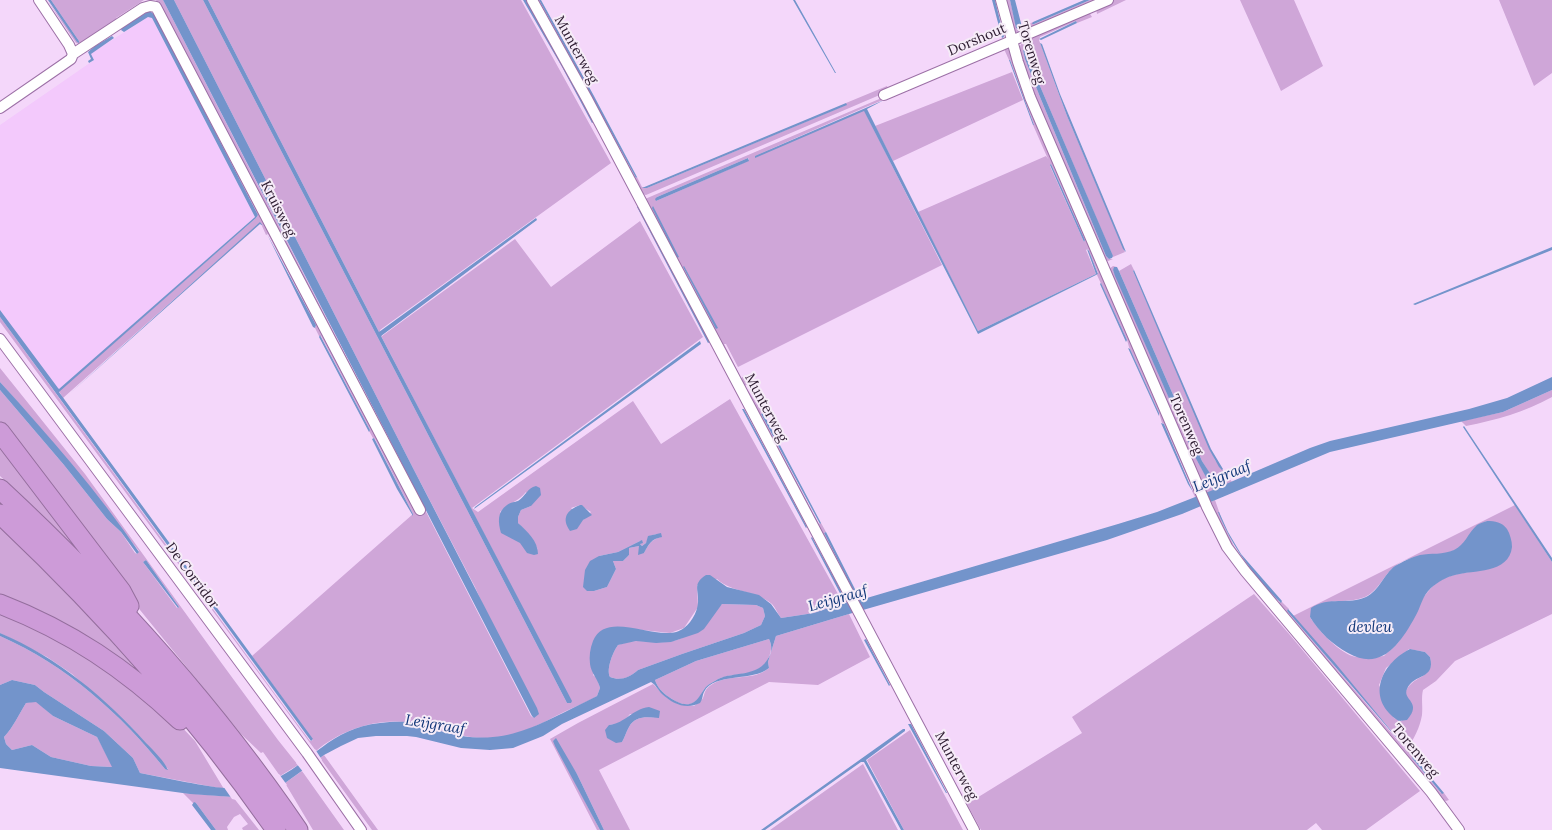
<!DOCTYPE html>
<html>
<head>
<meta charset="utf-8">
<style>
	body { margin:0 }
	canvas { display:block; background:#f4d7fa }
</style>
</head>
<body>
<canvas width="1552" height="830"></canvas>
<script>
const g = document.querySelector('canvas').getContext('2d');
g.lineJoin = 'round';
function fillPath(path, color) {
  g.fillStyle = color;
  g.fill(path, 'evenodd');
}
function trace(path, color, width, dash) {
  g.strokeStyle = color;
  g.lineWidth = width;
  g.lineCap = dash ? 'butt' : 'round';
  g.setLineDash(dash || []);
  g.stroke(path);
}
function write(font, color, halo, rows, align = 'center') {
  g.font = font + ' Lora,serif';
  g.lineWidth = 4;
  g.setLineDash([]);
  g.textBaseline = 'middle';
  g.strokeStyle = halo;
  g.fillStyle = color;
  for (const [text, x, y, turn = 0] of rows) {
    g.save();
    g.translate(x, y);
    g.rotate((+turn || 0) * Math.PI / 180);
    g.textAlign = isNaN(turn) ? turn : align;
    if (halo) g.strokeText(text, 0, 0);
    g.fillText(text, 0, 0);
    g.restore();
  }
}
const built = new Path2D(`
	M148 17 152 18 255 217 57 392 0 314V125L94 60 90 54Z`);
const green = new Path2D(`
	M47 0 79 43V41L51 0H144L116 18 117 20 149 0 84 45 76 43Z
	M156 0H163L531 716 534 718 475 587 414 470 174 0H203L567 703H569L571 701 379 332 208 0H521L611 163 380 330 382 336 515 239 551 287 640 221 703 337 472 508 478 512 633 401 661 444 730 399 843 603 814 613 781 618C777 613 776 608 772 604 755 590 732 593 717 579L697 585 698 607 684 628 670 633 614 627 593 675 597 678 600 688 597 696C587 702 576 706 566 711 542 723 518 737 491 738 465 739 441 730 416 724 382 716 342 729 316 751L0 322V317L275 694 310 741 313 740 252 656 413 514 375 439 373 438 369 431 370 430 321 336H319L315 328 316 325 268 234 266 235 262 226H263L260 223 63 398 59 391 256 218 258 215 155 15 153 13 154 12 421 509ZM526 492 531 506 521 510 518 517V523C527 532 533 539 538 550L500 512C509 503 519 501 526 492ZM580 505 591 512 583 520 571 508ZM656 534 661 537C652 539 648 545 644 553L639 550V546L629 548V555L623 561H613L616 569 607 587 594 591 599 556 618 552 640 541V544L642 546 646 543 650 536Z
	M535 0H539L636 178 637 177 642 187 647 188 846 105V103L887 86 889 91 646 195 642 194Z
	M1004 0H1010L1017 30 1033 22 1034 24 1090 0H1102L1018 33 1013 31Z
	M1114 0H1126L1097 14 1096 8Z
	M1240 0H1294L1323 66 1281 91Z
	M1499 0H1552V73L1534 86Z
	M1089 12 1092 17 1077 23 1076 21 1040 37 1039 40 1067 116 1125 252 1113 257 1040 86 1028 50H1023L1025 59 1040 97 1106 256 1109 259H1113L1108 261 1105 260 1030 89 1018 49 1024 40Z
	M1008 44 1200 496 1195 497 1191 489 1192 491 1193 490 1164 424 1162 423 1159 413 1129 347 1127 340 1097 275 1098 273 1088 249 1086 250 1096 274 978 331 918 212 1046 156 1048 159 1033 125H1034L1010 60H1009L1004 49V50L866 107 755 156 864 110 942 265 738 367 726 344H724L741 378 743 377 747 384 745 386 763 413 761 414 819 524 821 523 826 532 824 533 856 596 858 595 860 600 855 601 645 199ZM748 158 749 159 748 161 656 201 657 197ZM1051 164 1085 240 1084 242 1050 166ZM683 267H684L717 328V329Z
	M1012 72 1023 100 893 161 875 126Z
	M1131 264 1134 270 1133 271 1215 460 1232 482 1219 488 1202 461 1119 271Z
	M1113 266 1117 267H1115L1113 270 1194 455 1214 490 1205 494 1109 269Z
	M0 368 85 474 220 661 278 740 298 765 280 776 263 752 261 753 241 734 140 610 0 428V390L64 465 107 519 121 532 135 553 137 554 139 551 47 436 0 382ZM146 560 179 607 177 608 143 562Z
	M1552 390V397C1525 412 1496 420 1466 426L1461 421 1503 412Z
	M0 437 101 573 0 476Z
	M1215 500 1223 523 1234 546 1248 565 1279 602H1282L1289 609 1287 611 1406 750 1407 749 1293 616 1515 505 1552 562V614L1455 661 1436 681 1423 690C1421 698 1423 706 1422 715 1420 727 1414 739 1407 749L1413 756 1412 758 1441 793H1444L1449 800 1446 801 1440 799 1240 562 1209 503ZM1487 521 1509 556C1490 577 1460 567 1438 582 1419 596 1413 621 1400 640 1396 646 1389 651 1384 656 1375 657 1365 658 1356 657 1341 655 1317 629 1310 617L1315 606 1320 604C1334 599 1350 603 1365 597 1377 592 1384 575 1394 567 1414 551 1433 559 1453 551 1467 545 1473 526 1487 521ZM1409 649 1425 652 1430 657C1435 679 1414 674 1406 691L1402 721 1394 718 1379 685 1386 668Z
	M0 527 102 629V631L156 692 0 602Z
	M1254 594 1290 635 1420 791 1366 830H1322L1316 823 1307 830H981L967 804 1082 733 1072 717Z
	M722 604 756 605 763 608 765 616 761 625 744 633 682 654 638 670C629 678 621 681 610 677 606 669 613 652 618 645 624 643 631 641 638 641 653 641 667 645 682 638Z
	M0 608 57 633 176 721 195 741 224 789 140 773 133 758 104 731 44 692 35 685 12 680 0 685V636C66 665 121 714 165 769H168L131 727 72 674 47 657 0 633Z
	M849 614 870 657 818 685 769 682 599 770 630 830H604L577 774 553 740 600 830H597L550 739 578 723 653 684C669 700 671 704 694 706 696 704 702 701 703 698 705 692 705 689 711 685 728 673 753 682 769 668L768 662 776 636ZM630 714 659 718C648 717 635 715 629 727 626 732 625 737 622 742L609 725C618 724 624 722 630 714Z
	M769 639C771 643 772 648 770 654 763 679 735 671 718 679 715 681 711 683 708 685 704 688 702 693 699 698 690 709 679 704 669 697 663 693 657 687 655 680L696 661Z
	M36 701 53 716 97 737 113 767 91 766 51 757 32 745 12 750 6 744 4 737C14 726 18 716 26 703Z
	M910 730 963 830H904L867 760Z
	M324 755 378 830H372L320 758Z
	M863 764 898 830H770Z
	M302 771 344 830H313L285 783Z
	M183 793 233 797 259 830H243L242 828 248 824 240 814 234 817 227 827 228 830H216L196 803H193Z`);
const water = new Path2D(`
	M48 0H51L79 41V43L77 42Z
	M163 0H174L414 470 537 708 539 714 534 718 532 716Z
	M203 0H208L379 332 536 218 537 220 381 336 572 701 571 703H567Z
	M523 0H526L594 122 592 123 562 67Z
	M539 0H541L594 96 637 177 636 178Z
	M793 0H795L836 73H835Z
	M992 0H995L1004 37 1002 38Z
	M1010 0H1015L1022 27 1020 30 1016 28Z
	M1084 0H1090L1034 24H1032L1033 22Z
	M147 12H151L155 15 258 215 256 218 59 392 313 739 311 741 0 317V310L58 388 59 389 255 217 152 18 148 17 124 32 121 30 122 28Z
	M1076 21 1077 23 1041 40 1039 39Z
	M112 36 114 38 91 54 94 60 89 63 88 61 91 59 88 52 95 46Z
	M1040 43 1042 44 1060 94 1126 252 1123 249 1067 116Z
	M1026 49H1028L1040 86 1113 256 1112 258 1109 259 1106 256 1040 97 1025 59 1023 50Z
	M1009 60H1010L1034 125H1033Z
	M884 100 867 109 978 331 1096 274 1087 249 1089 251 1098 274 978 334 864 111 755 158V156Z
	M846 103 847 105 647 188H642Z
	M748 158 749 161 656 201 655 199 657 197Z
	M1051 164 1085 240 1084 242 1050 165Z
	M638 206 710 342 708 343 637 207Z
	M653 206 679 257 677 258 652 208Z
	M260 222 263 226 260 224 68 395Z
	M267 234 316 325 315 328 313 327Z
	M1552 247V250L1415 305 1413 304Z
	M684 266 718 328 716 329 683 267Z
	M1114 267H1117L1119 271 1202 461 1219 487 1310 448 1330 441 1469 409 1507 398 1552 377V390L1503 412 1330 452 1182 514 1107 540 849 614 776 636 768 662 769 668C753 682 714 672 704 692 702 696 703 699 700 703 686 710 673 704 662 694 658 690 656 685 651 682L562 724 543 736 513 748 490 750 461 748 416 737 407 736H376L358 738 341 746 324 755 285 783 233 797 190 794 0 768V685L12 680 35 685 44 692 104 731 133 758 140 773C155 776 170 779 185 782 214 787 242 794 271 781 312 763 330 728 380 723 391 722 403 721 414 723 430 727 446 734 462 736 502 742 528 730 563 713 574 707 586 702 597 696L600 688C598 679 591 673 590 664 589 656 590 649 593 641 607 607 662 646 684 628 693 621 699 609 698 598 698 593 696 587 698 583 700 579 703 577 706 575H710L727 587 759 595 771 604 781 618 814 613 843 603 860 600 1118 524 1157 512 1213 490 1194 455 1115 276 1113 270ZM722 604 756 605 763 608 765 616 761 625 744 633 682 654 638 670C629 678 620 681 610 677 606 669 613 652 618 645L636 641 656 643 671 642 698 633 704 629ZM769 639C772 645 772 652 769 657 758 678 735 671 718 679 715 681 711 683 708 685 704 688 702 693 699 697 691 709 679 704 669 697 663 693 657 687 655 680L696 661ZM36 702 53 716 97 737 112 767 91 766 51 757 32 745 12 750 6 744 4 737C14 726 18 716 26 703Z
	M1134 270 1211 449 1223 469 1222 470 1219 467 1209 449 1133 271Z
	M1101 283 1127 340 1126 342 1100 284Z
	M320 335 370 430 369 432 319 337Z
	M700 341 701 344 474 509 475 507Z
	M1128 348 1130 349 1159 413V416Z
	M0 382C49 436 98 492 139 552L137 554 121 532 107 519 64 465 0 390Z
	M742 409H744L807 527 806 528Z
	M763 413 821 523 820 524 761 414Z
	M1161 423 1164 424 1193 492 1188 484Z
	M1464 426 1552 558V562L1463 427Z
	M374 438 413 514V516L397 489 372 439Z
	M536 486 540 488 541 495 531 506 521 510 518 517V523C527 531 538 541 538 554L534 555 527 553 520 543 501 533C498 522 497 512 507 505 511 502 515 502 518 501 526 496 527 488 536 486Z
	M580 505H582L592 515 583 520 577 529 570 531C561 518 567 510 580 505Z
	M1218 512H1219L1228 532 1241 554 1282 601 1281 603C1255 578 1231 545 1218 512Z
	M1487 521C1495 521 1502 522 1507 529 1510 534 1512 541 1512 547 1509 574 1473 570 1455 575 1446 577 1438 582 1431 588 1422 596 1421 607 1415 617 1400 644 1381 672 1348 653 1333 645 1319 632 1310 617L1311 608C1328 596 1349 605 1366 597 1379 591 1384 574 1395 566 1402 562 1412 557 1420 555 1431 553 1443 555 1454 550 1465 545 1468 533 1477 525 1480 523 1484 522 1487 521Z
	M826 532 858 595 856 596 824 533Z
	M661 533 662 537C651 539 649 544 644 553L638 555 639 546 629 548V555L623 561H613L616 569 607 587 594 591H587L583 587 585 570 590 561 599 556 618 552 642 540 643 543 640 544 642 546 646 543 648 536Z
	M812 537 845 598 843 599 811 538Z
	M146 560 179 607 178 608 143 562Z
	M1288 609 1336 664 1407 750 1287 611Z
	M0 633C57 657 106 698 146 743 154 751 164 761 168 770L165 769C121 714 66 665 0 636Z
	M866 639 890 685 889 686 864 640Z
	M1410 649 1425 652 1430 657C1436 680 1414 673 1407 689 1402 700 1423 702 1407 720L1399 721C1366 700 1379 665 1410 649Z
	M649 707 660 711 659 718C648 717 635 715 629 727 626 732 625 737 622 742L616 743 607 738 605 730 609 725C626 723 632 709 649 707Z
	M908 724H911L947 793H946Z
	M903 729H905V731L866 760 904 830H901L864 762H861L765 830H761Z
	M556 738 577 774 604 830H600L555 746 553 741Z
	M1413 756 1444 793 1442 794 1412 758Z
	M194 802 196 803 216 830H211L192 805Z`);
const pier = new Path2D(`
	M315 749 322 760 304 773 296 763Z
	M279 774 287 785 259 798 241 801 232 799 223 786H243L269 779Z`);
const minor = new Path2D(`
	M39 0 69 45 73 54
	M532 0 587 99 974 830
	M1001 0 1018 62 1030 97 1207 507 1227 547 1245 571 1431 792 1459 830
	M884 95 1108 0
	M0 108 61 66 71 59 73 54 143 8 150 6 156 7 420 510
	M0 339 307 753 361 830`);
const motorway = new Path2D(`
	M0 432 121 591 129 606
	M0 489C111 592 213 705 298 830
	M0 514C102 610 196 715 276 830
	M0 604C70 631 126 669 180 720`);
const streetNames = [
	["Dorshout",977,40,-23],
	["Munterweg",576,50,61],
	["Torenweg",1031,53,73],
	["Kruisweg",278,209,63],
	["Munterweg",766,408,62],
	["Torenweg",1186,425,66],
	["De Corridor",192,576,53],
	["Torenweg",1415,751,50],
	["Munterweg",956,766,62]
];
const waterNames = [
	["Leijgraaf",1222,477,-22],
	["Leijgraaf",838,599,-16],
	["devleu",1370,628],
	["Leijgraaf",435,725,9]
];
fillPath(built, '#f3c9fc');
fillPath(green, '#cfa6d8');
fillPath(water, '#7394cb');
fillPath(pier, '#f4d7fa');
trace(minor, '#9c70a6', 12);
trace(motorway, '#946e9d', 21);
trace(minor, '#fff', 10);
trace(motorway, '#cd9bd8', 19);
write('14px', '#2b1a2f', '#f6ecf8', streetNames);
write('italic 15px', '#103678', '#f6ecf8', waterNames);
</script>
</body>
</html>
